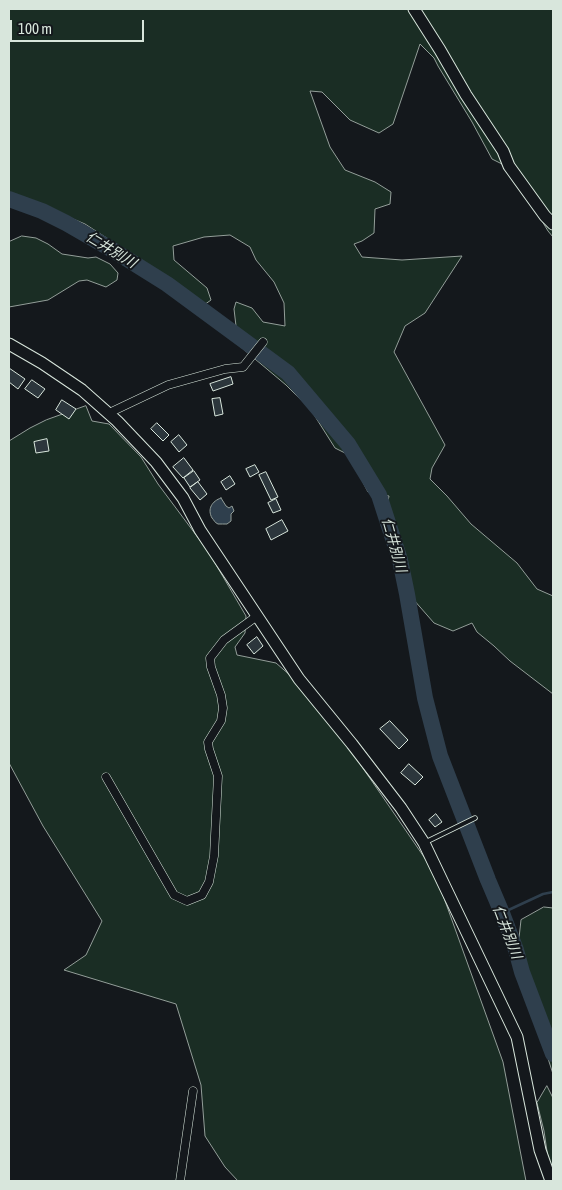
<!DOCTYPE html>
<html>
<head>
<meta charset="utf-8">
<style>
	body { margin:0 }
	#map { position:relative; width:562px; height:1190px; overflow:hidden; background:#14181c; font-family:"Asap Condensed",sans-serif }
	canvas { display:block }
	.frame { position:absolute; inset:0; border:10px solid #d8e6dc; pointer-events:none }
	.scale { position:absolute; left:10px; top:20px; width:134px; height:22px; box-sizing:border-box; border:2px solid #d8e6dc; border-top:0; padding-left:6px; font-size:15px; line-height:18px; white-space:nowrap; color:#d8e6dc; -webkit-text-stroke:4px #14181c; paint-order:stroke }
</style>
</head>
<body>
<div id="map">
<canvas width="562" height="1190"></canvas>
<div class="frame"></div>
<div class="scale">100 m</div>
</div>
<script>
const g = document.querySelector('canvas').getContext('2d');
g.lineJoin = 'round';
function fillPath(path, color) {
  g.fillStyle = color;
  g.fill(path, 'evenodd');
}
function trace(path, color, width, dash) {
  g.strokeStyle = color;
  g.lineWidth = width;
  g.lineCap = dash ? 'butt' : 'round';
  g.setLineDash(dash || []);
  g.stroke(path);
}
function write(font, color, halo, rows, align = 'center') {
  g.font = font + ' "Asap Condensed","Noto Sans JP",sans-serif';
  g.lineWidth = 4;
  g.setLineDash([]);
  g.textBaseline = 'middle';
  g.strokeStyle = halo;
  g.fillStyle = color;
  for (const [text, x, y, turn = 0] of rows) {
    g.save();
    g.translate(x, y);
    g.rotate((+turn || 0) * Math.PI / 180);
    g.textAlign = isNaN(turn) ? turn : align;
    if (halo) g.strokeText(text, 0, 0);
    g.fillText(text, 0, 0);
    g.restore();
  }
}
const green = new Path2D(`
	M9 9H553V237L548 231 536 211 515 184 502 164 492 159 472 122 438 66 434 58 420 44 393 124 379 133 350 120 322 92 310 91 330 147 345 170 375 182 391 192 390 204 375 209 374 233 362 241 354 244 362 257 402 260 462 256 425 313 405 326 394 352 445 445 432 468 430 479 447 496 471 524 517 563 537 589 553 596V694L510 661 494 646 477 632 472 623 453 631 434 623 413 599 400 538 388 501 389 496 368 492 349 455 335 448 311 410 286 385 236 343V326L234 309 236 302 252 308 263 322 285 326 284 303 274 282 256 260 250 247 230 235 204 237 173 246 174 260 207 288 211 300 204 305 144 265 116 244 85 224 33 202 9 195Z
	M22 236 36 238 48 244 62 254 88 258 96 257 110 264 118 273 117 280 106 287 87 280 79 281 48 300 9 307V242Z
	M86 406 92 421 109 424 141 457 158 484 208 551 246 616 245 633 235 647 237 655 276 663 291 676 345 742 435 873 503 1062 526 1181H238L225 1167 205 1136 201 1085 176 1004 64 970 86 955 102 921 43 826 9 763V441L30 428 46 420Z
	M544 907 553 908V1074L545 1049 541 1007 518 947 521 920Z
	M547 1086 553 1098V1174L549 1165 544 1131 537 1103Z`);
const water = new Path2D(`
	M221 498 226 506 229 508 232 506 234 511 231 514V521L227 524C225 524 220 524 218 524 215 523 214 520 212 518 207 509 212 501 221 498Z`);
const stream = new Path2D(`
	M502 913 543 894 553 892`);
const river = new Path2D(`
	M9 199 42 211 66 223 111 249 167 284 288 373 348 444 379 495 400 560 407 594 425 698 440 756 488 880 502 913 516 950 522 972 553 1054`);
const building = new Path2D(`
	M9 368 25 379 18 389 9 382Z
	M231 377 233 384 213 391 210 384Z
	M32 380 45 389 38 398 25 389Z
	M220 398 223 414 215 416 212 399Z
	M62 400 76 409 69 419 56 410Z
	M157 423 169 435 163 441 151 429Z
	M179 435 187 445 179 452 171 442Z
	M47 439 49 451 36 453 34 442Z
	M184 458 193 470 183 478 173 467Z
	M255 465 259 472 250 477 246 469Z
	M194 471 200 480 190 487 184 478Z
	M266 472 278 497 271 500 259 475Z
	M230 476 235 484 226 490 221 482Z
	M198 482 207 494 200 500 190 488Z
	M276 499 281 510 273 513 268 503Z
	M282 520 288 531 271 540 266 529Z
	M257 637 263 646 254 654 247 645Z
	M390 721 408 740 399 749 380 729Z
	M409 764 423 777 415 785 401 773Z
	M436 814 442 822 435 827 429 820Z`);
const lane = new Path2D(`
	M426 842 475 818`);
const street = new Path2D(`
	M109 413 168 385 225 369 243 367 263 342
	M106 777 174 895 187 901 202 895 209 882 214 856 218 776 209 749 208 742 221 721 223 708 221 695 211 667 210 658 224 640 257 616
	M180 1181 193 1091`);
const secondary = new Path2D(`
	M414 9 440 50 466 95 503 151 509 166 545 216 553 224
	M9 344 42 363 82 390 117 421 156 462 183 498 200 530 299 679 352 744 401 808 424 843 517 1037 540 1150 551 1181`);
const waterNames = [
	["仁井別川",111,250,31],
	["仁井別川",394,545,74],
	["仁井別川",507,932,69]
];
fillPath(green, '#1a2d24');
trace(green, '#939e99', 1);
fillPath(water, '#2f3f4d');
trace(water, '#939e99', 1);
trace(stream, '#2f3f4d', 2.5);
trace(river, '#2f3f4d', 16);
fillPath(building, '#2c363c');
trace(building, '#d8e6dc', 1);
trace(lane, '#d8e6dc', 5.5);
trace(street, '#d8e6dc', 9);
trace(secondary, '#d8e6dc', 13);
trace(lane, '#14181c', 4);
trace(street, '#14181c', 8);
trace(secondary, '#14181c', 11);
write('italic 14px', '#d8e6dc', '#14181c', waterNames);
</script>
</body>
</html>
